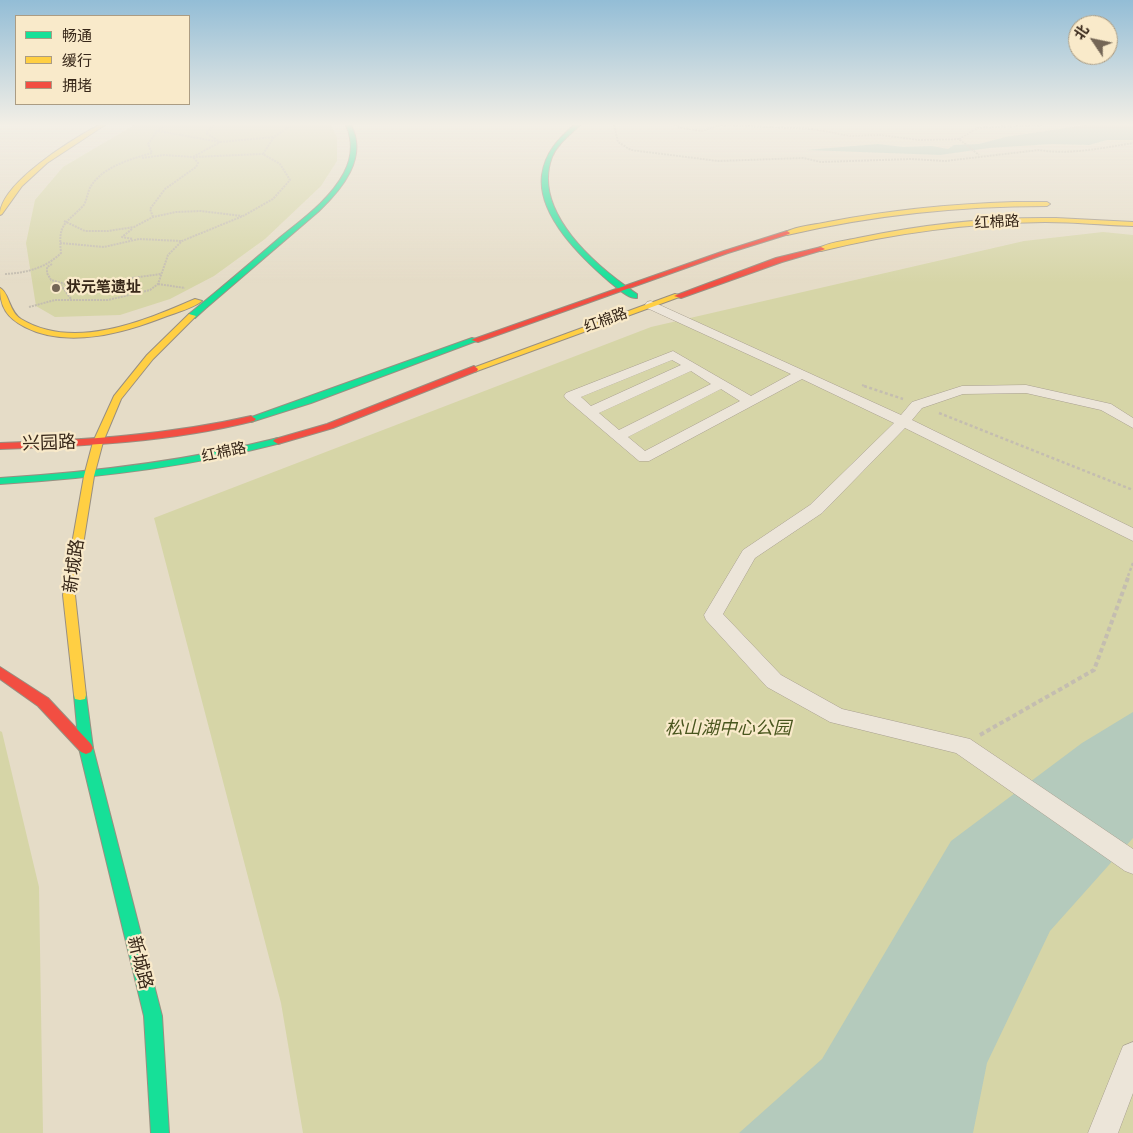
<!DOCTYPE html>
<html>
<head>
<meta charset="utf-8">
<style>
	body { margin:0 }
	#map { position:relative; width:1133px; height:1133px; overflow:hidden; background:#e5dcc7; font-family:"Source Serif 4","Noto Sans SC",serif }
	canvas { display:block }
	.legend { position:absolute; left:15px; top:15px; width:175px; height:90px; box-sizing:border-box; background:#f9eaca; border:1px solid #ab9c83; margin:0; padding:6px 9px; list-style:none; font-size:15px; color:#372719 }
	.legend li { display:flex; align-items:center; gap:10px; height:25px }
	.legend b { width:25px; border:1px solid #ab9c83 }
	.north { position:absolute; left:1068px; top:15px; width:50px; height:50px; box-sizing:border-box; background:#f9eaca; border:1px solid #ab9c83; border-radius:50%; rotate:304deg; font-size:14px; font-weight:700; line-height:20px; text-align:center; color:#372719 }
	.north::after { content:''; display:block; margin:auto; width:18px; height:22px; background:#746656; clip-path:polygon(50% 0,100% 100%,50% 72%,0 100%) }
</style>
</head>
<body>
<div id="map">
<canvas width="1133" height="1133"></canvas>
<ul class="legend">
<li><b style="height:6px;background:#16e098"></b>畅通</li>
<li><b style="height:6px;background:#ffcf43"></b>缓行</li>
<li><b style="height:6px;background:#f24e42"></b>拥堵</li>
</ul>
<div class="north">北</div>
</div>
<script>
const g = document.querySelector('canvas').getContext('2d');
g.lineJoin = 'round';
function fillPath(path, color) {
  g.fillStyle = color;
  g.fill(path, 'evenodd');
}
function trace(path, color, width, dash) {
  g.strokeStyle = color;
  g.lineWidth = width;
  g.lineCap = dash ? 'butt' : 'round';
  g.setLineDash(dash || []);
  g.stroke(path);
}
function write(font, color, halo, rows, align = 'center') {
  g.font = font + ' "Source Serif 4","Noto Sans SC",serif';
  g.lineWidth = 4.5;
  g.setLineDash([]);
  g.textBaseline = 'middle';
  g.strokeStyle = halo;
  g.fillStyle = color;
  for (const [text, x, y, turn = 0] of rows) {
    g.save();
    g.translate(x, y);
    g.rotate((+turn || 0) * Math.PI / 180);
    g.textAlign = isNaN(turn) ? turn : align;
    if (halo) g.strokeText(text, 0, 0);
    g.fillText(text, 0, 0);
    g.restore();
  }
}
const green = new Path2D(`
	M134 125H331L337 137V161L321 186 265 239 214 276 170 299 120 315 55 317 36 306 26 243 35 200 63 167Z
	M1103 232 1133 235V1133H303L281 1003 154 518 651 327 1024 241Z
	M0 731 2 732 39 887 43 1133H0Z`);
const water = new Path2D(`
	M1086 125H1133V140H1107L1089 145 1052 144 989 148 940 155 806 150 878 144 903 147 932 146 948 149 954 145 979 144 1005 137Z
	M1133 712V838L1050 931 987 1063 973 1133H739L822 1059 951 841 1082 743Z`);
const pathFar2 = new Path2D(`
	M614 125 618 142 631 150 718 161 803 158 821 162 911 159 945 161 1039 150C1069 155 1103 148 1133 143
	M675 125 680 128 702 131 720 125 811 129 851 136 880 135 920 140 959 139 979 155
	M158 131 220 142 274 137
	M959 139 978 128 1043 125
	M142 158 164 155 193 157 263 154
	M153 217 150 209 165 189 196 167 198 163 193 157 220 142 206 133 215 125
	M64 221 85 231H108L134 227 153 217 176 212 201 211 242 216
	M132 229 122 237 133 239
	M60 243 104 247 139 239 181 241
	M52 264 47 267V273L51 280 73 286 161 274
	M5 274C26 273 46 268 61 253 58 224 64 225 82 207 87 203 87 192 91 186 104 166 131 159 152 153L148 144 157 131 166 125
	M158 284 185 288
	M61 285 71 299
	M29 307 55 300H108L150 290 158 284 168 255 182 241 243 216 273 199 290 180 280 164 263 154 274 137 292 125
	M862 385 867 387`);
const pathFar1 = new Path2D(`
	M864 386 903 399
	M939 413 1133 490
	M1128 576 1133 563`);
const path = new Path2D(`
	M980 735 1094 670 1129 575`);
const street = new Path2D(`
	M651 301 901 415 912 402 962 386 1026 385 1111 404 1133 418V428L1101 410 1026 393 963 394 922 408 912 420 1133 528V541L905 428 822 513 755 558 723 614 781 675 842 709 970 739 1133 849V874L1125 871 956 753 830 722 767 687 706 620 704 615 743 550 810 505 894 423 802 379 649 461H639L566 399 564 396 566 393 673 351 751 396 791 374 647 308 645 305 647 302ZM672 360 681 365 591 406 581 397ZM691 371 711 384 619 430 599 413ZM721 389 740 401 645 451 628 437Z
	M1133 1042V1093L1118 1133H1088L1123 1046Z`);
const fast = new Path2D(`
	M346 125H351C368 158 342 189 319 211L206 308 195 318H189V314C219 290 248 265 277 240 301 220 329 201 344 173 352 158 353 141 346 125Z
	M574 125H580C570 135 557 144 552 157 531 212 597 267 637 294V298C628 299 618 288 611 283 583 259 537 216 542 175 545 153 558 139 574 125Z
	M472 338 479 340 311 403 251 422 246 419Z
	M278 438 283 441 281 443C189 467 95 478 0 484V478C94 472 186 461 278 438Z
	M80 690 85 691 86 695 93 748 162 1016 169 1133H151L144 1016 79 748 74 695 75 691Z`);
const slow = new Path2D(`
	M99 125H105L47 163 22 186 2 214 0 215C0 183 73 139 99 125Z
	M1014 202H1047L1050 204 1047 206C959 206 873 215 787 235L784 233C795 226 815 225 828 222 890 210 951 204 1014 202Z
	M1056 218 1133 222V226C1104 225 1074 222 1045 222 969 223 894 233 821 251L817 249C828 242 845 241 858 238 923 224 990 217 1056 218Z
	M0 288C9 292 9 312 21 319 74 351 144 321 195 299L202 301C193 308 178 312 167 316 124 333 68 349 25 327 7 318 0 307 0 288Z
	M675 294 682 296 477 371 474 372 470 369Z
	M189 314 196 316 153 359 121 399 103 442 94 476 75 595 86 695 85 699 80 700 75 699 74 695 63 595 84 476 93 442 114 396 147 355Z`);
const jam = new Path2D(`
	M787 231 790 233 789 234 728 253 478 342 471 340 724 251Z
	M821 247 825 249 823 250 782 262 681 298 674 296 776 258Z
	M474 366 478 369 477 371 333 428 278 444 273 441 275 439 327 424Z
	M251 416 256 419 254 421C171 442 86 446 0 449V443C85 440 168 435 251 416Z
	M0 667 48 698 91 744 93 748 91 752 86 754 81 752 38 706 0 679Z`);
const markers = [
	[56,288,5,"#746656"]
];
const farStreetnames = [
	["红棉路",997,223,-3],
	["红棉路",606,321,-20],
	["红棉路",224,453,-12]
];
const farPoinames = [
	["状元笔遗址",66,288]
];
const streetNames = [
	["兴园路",49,444,-2],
	["新城路",75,566,-82],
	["新城路",139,963,76]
];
const parkNames = [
	["松山湖中心公园",728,729]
];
fillPath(green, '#d6d5a7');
fillPath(water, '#b4cabc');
trace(street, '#a9a091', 1);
trace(fast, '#998f81', 2);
trace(slow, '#998f81', 2);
trace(jam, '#998f81', 2);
trace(pathFar2, '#c4bdb0', 2, [2, 1]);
trace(pathFar1, '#c4bdb0', 2.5, [3, 2.5]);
trace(path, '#c4bdb0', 4, [4.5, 3]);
fillPath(street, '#ece5d9');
fillPath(fast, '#16e098');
fillPath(slow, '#ffcf43');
fillPath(jam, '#f24e42');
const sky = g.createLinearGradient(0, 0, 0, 283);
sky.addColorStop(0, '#93bdd6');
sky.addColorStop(0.44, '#f3efe6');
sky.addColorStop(1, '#f3efe600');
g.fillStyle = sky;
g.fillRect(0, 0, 1133, 283);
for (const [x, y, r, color] of markers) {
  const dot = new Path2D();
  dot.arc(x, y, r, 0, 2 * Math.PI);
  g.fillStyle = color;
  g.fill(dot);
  trace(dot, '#f9eaca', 2);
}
write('15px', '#372719', '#f9eaca', farStreetnames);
write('bold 15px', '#372719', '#f9eaca', farPoinames, 'left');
write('18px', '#372719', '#f9eaca', streetNames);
write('italic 18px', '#49561e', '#f9eaca', parkNames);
</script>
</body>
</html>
